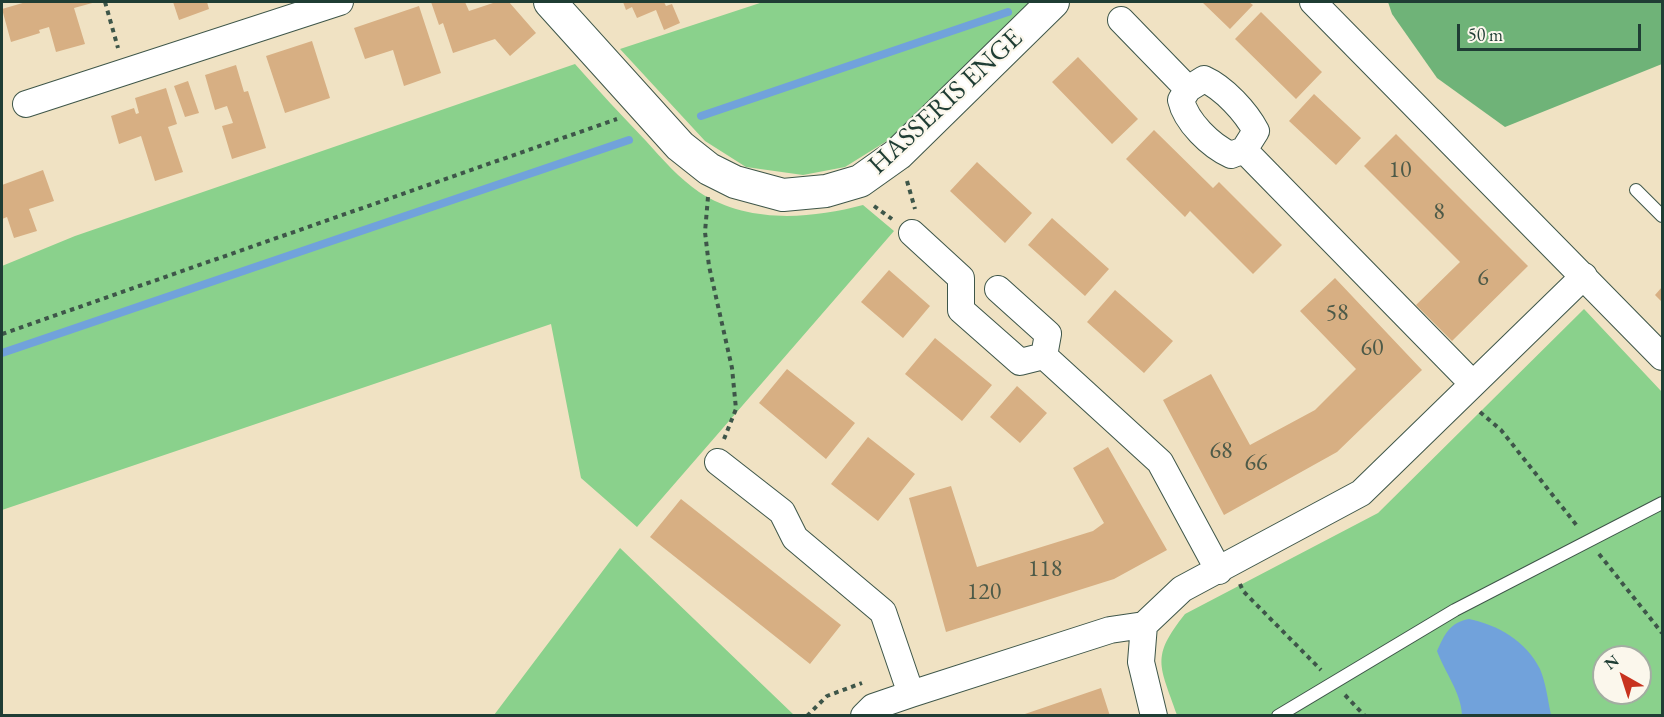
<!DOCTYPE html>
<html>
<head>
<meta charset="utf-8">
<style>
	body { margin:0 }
	#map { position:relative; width:1664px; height:717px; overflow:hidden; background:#f0e2c3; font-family:"EB Garamond",serif }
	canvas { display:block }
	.frame { position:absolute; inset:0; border:3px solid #1f3d34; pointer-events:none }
	.north { position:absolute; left:1592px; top:645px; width:60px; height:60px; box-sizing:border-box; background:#fbf7ec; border:2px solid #a3ada2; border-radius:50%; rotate:321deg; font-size:16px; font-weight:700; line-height:24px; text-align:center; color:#1f3d34 }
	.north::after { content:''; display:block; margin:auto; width:21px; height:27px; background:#c8321e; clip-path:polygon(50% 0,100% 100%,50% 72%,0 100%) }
	.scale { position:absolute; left:1457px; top:24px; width:184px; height:27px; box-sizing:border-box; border:3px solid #1f3d34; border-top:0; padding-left:8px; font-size:18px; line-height:21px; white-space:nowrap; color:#1f3d34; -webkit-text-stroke:4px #fbf7ec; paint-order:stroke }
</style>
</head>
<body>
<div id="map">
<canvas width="1664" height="717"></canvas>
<div class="frame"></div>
<div class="north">N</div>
<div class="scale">50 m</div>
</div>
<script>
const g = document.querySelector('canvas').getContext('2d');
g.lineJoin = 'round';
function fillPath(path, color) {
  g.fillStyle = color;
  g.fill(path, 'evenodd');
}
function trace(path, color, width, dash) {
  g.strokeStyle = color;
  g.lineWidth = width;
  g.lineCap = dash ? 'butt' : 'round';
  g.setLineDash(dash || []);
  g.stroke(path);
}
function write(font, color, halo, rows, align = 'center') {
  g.font = font + ' "EB Garamond",serif';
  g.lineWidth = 4.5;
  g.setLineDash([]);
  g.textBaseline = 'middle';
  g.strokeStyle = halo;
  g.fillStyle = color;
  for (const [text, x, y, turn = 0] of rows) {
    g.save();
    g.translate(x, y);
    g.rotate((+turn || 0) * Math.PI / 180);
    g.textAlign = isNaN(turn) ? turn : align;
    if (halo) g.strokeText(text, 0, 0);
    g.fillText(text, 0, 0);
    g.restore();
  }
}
const green = new Path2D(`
	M763 2H1030L890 139 845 167 803 175 746 167 705 141 620 49Z
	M575 64C598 90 622 116 646 141 662 159 680 179 699 192 748 224 810 219 863 205L894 231 637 527 581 478 551 324 2 510V266L75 236Z
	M1584 309 1662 392V715H1177C1160 665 1150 658 1185 614L1378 513ZM1604 657H1640V693H1604Z
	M620 548 794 715H494Z`);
const forest = new Path2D(`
	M1388 2H1662V64L1505 127 1437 78 1392 14Z`);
const water = new Path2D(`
	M1469 619C1498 625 1526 641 1540 669 1546 683 1548 701 1551 715H1462C1461 692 1445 673 1437 651 1445 634 1449 623 1469 619Z`);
const stream = new Path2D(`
	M701 116 1008 12
	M2 353 629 140`);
const building = new Path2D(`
	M26 2H96L74 8 85 44 56 52 49 27 39 30 40 33 11 42 2 9Z
	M173 2H207L209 9 179 20Z
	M431 2H465L469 11 496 2H509L536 33 510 56 495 39 453 53 443 23 439 25Z
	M623 2H664L666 6 672 4 680 23 664 30 656 10 637 18 632 7 626 10Z
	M1202 2H1249L1253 5 1230 29Z
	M419 6 441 73 404 86 393 50 365 59 354 28Z
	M1261 12 1322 72 1296 99 1235 39Z
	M312 41 330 98 285 113 266 56Z
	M1078 57 1138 119 1112 144 1052 82Z
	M236 65 244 92 248 91 266 148 232 159 222 126 233 123 227 106 215 110 205 75Z
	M188 81 199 113 185 117 174 86Z
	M166 88 177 124 168 127 183 172 155 181 141 136 119 144 111 116 134 108 136 114 139 113 135 98Z
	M1314 94 1361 138 1336 165 1289 121Z
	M1154 130 1213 188 1219 182 1282 245 1253 274 1190 211 1185 217 1126 159Z
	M1396 134 1528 266 1452 341 1416 305 1460 262 1364 166Z
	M977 162 1032 213 1005 243 950 191Z
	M43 170 54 201 29 209 37 231 14 238 7 217 2 219V185Z
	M1052 218 1109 269 1085 296 1028 245Z
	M889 270 930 306 903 338 861 302Z
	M1335 278 1422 370 1337 452 1224 515 1163 400 1211 374 1250 445 1315 410 1356 369 1300 311Z
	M1662 287V302L1655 295Z
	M1115 290 1173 341 1144 373 1087 322Z
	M935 338 992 385 962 421 905 374Z
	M787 369 855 423 826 459 759 403Z
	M1017 386 1047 413 1020 443 990 417Z
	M868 437 915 474 878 521 831 484Z
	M1108 447 1167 550 1114 579 946 632 909 498 951 486 977 567 1093 531 1104 523 1073 468Z
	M681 499 841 625 810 664 650 537Z
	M1101 688 1110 716H1022V715Z`);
const path = new Path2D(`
	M105 2 118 48
	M907 181 915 209
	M708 197 705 232 709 266 732 368 736 409 724 439
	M874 206 892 219
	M2 334 617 119
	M1480 412 1501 430 1578 527
	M1599 554 1662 633
	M1240 584 1243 591 1321 670
	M1345 695 1365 716
	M807 716 827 696 862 683`);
const service = new Path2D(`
	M1636 190 1662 216
	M1278 716 1455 610 1662 503`);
const minor = new Path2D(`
	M1313 2 1662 357
	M1121 20 1188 89
	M26 104 340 2
	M1244 150 1256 131C1246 112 1224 88 1204 79L1188 89 1181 100C1186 122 1211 146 1231 155L1244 150 1473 384
	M912 233 961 278V310L1020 362 1044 356
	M998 289 1048 334 1044 356 1160 462 1219 571
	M718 462 782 512 795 538 883 612 911 694
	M1144 625 1141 662 1154 716
	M864 716 873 707 911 694 1110 630 1144 625 1182 589 1361 493 1584 276`);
const tertiary = new Path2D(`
	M550 2 680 146 709 169 735 182 783 195 826 191 860 181 898 154 1053 2`);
const numberNames = [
	["10",1400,170],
	["8",1439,212],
	["6",1483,278],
	["58",1337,313],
	["60",1372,348],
	["68",1221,451],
	["66",1256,463],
	["118",1045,569],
	["120",984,592]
];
const streetNames = [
	["HASSERIS ENGE",946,102,-43]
];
fillPath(green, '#8ad18c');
fillPath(forest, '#6fb378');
fillPath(water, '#71a2db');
trace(stream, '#71a2db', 8);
fillPath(building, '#d7af83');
trace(service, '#3e5649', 14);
trace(minor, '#3e5649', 28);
trace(tertiary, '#3e5649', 34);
trace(path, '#3e5649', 4, [4.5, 4.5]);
trace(service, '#fff', 12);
trace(minor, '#fff', 26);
trace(tertiary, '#fff', 32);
write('24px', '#4d5a48', null, numberNames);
write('27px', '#1f3d34', '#fbf7ec', streetNames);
</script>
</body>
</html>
